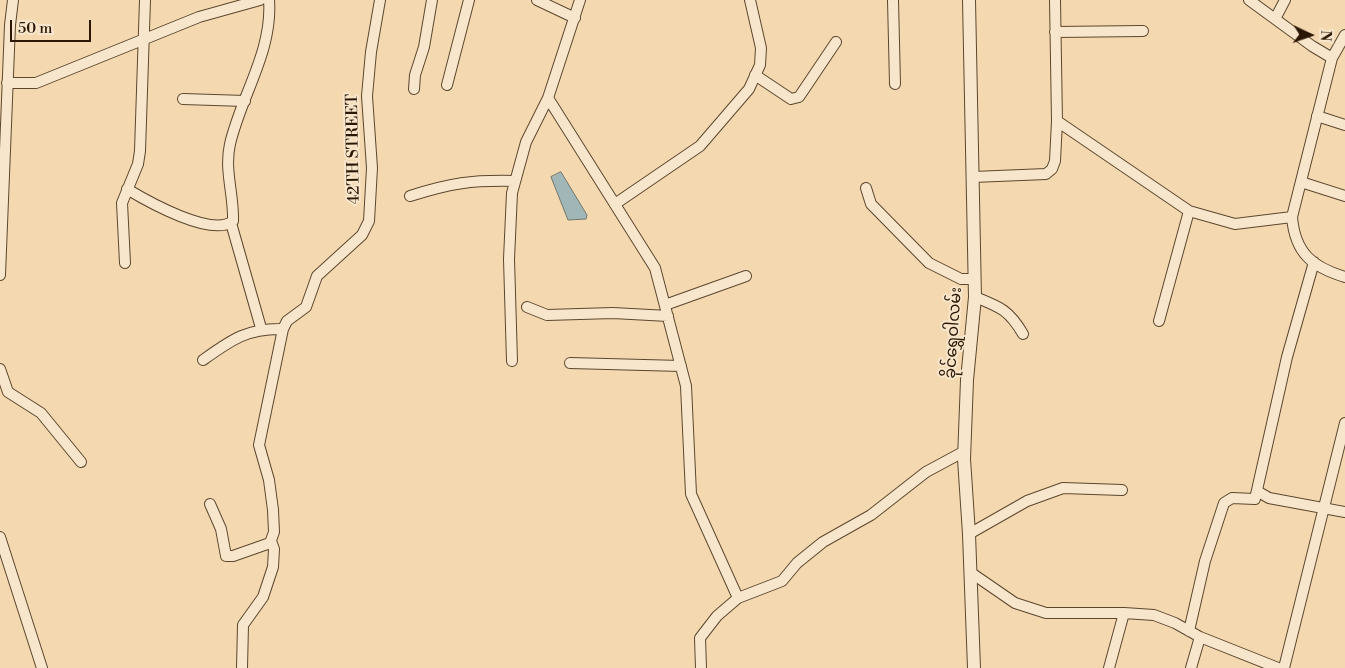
<!DOCTYPE html>
<html>
<head>
<meta charset="utf-8">
<style>
	body { margin:0 }
	#map { position:relative; width:1345px; height:668px; overflow:hidden; background:#f4d9b0; font-family:"Libre Bodoni",serif }
	canvas { display:block }
	.north { position:absolute; left:1285px; top:10px; width:50px; height:50px; -webkit-text-stroke:4px #f8e6cc; paint-order:stroke; rotate:93deg; font-size:14px; font-weight:700; line-height:20px; text-align:center; color:#2a1602 }
	.north::after { content:''; display:block; margin:auto; width:18px; height:22px; background:#2a1602; clip-path:polygon(50% 0,100% 100%,50% 72%,0 100%) }
	.scale { position:absolute; left:10px; top:20px; width:81px; height:22px; box-sizing:border-box; border:2px solid #2a1602; border-top:0; padding-left:6px; font-size:15px; line-height:18px; white-space:nowrap; color:#2a1602; -webkit-text-stroke:4px #f8e6cc; paint-order:stroke }
</style>
</head>
<body>
<div id="map">
<canvas width="1345" height="668"></canvas>
<div class="north">N</div>
<div class="scale">50 m</div>
</div>
<script>
const g = document.querySelector('canvas').getContext('2d');
g.lineJoin = 'round';
function fillPath(path, color) {
  g.fillStyle = color;
  g.fill(path, 'evenodd');
}
function trace(path, color, width, dash) {
  g.strokeStyle = color;
  g.lineWidth = width;
  g.lineCap = dash ? 'butt' : 'round';
  g.setLineDash(dash || []);
  g.stroke(path);
}
function write(font, color, halo, rows, align = 'center') {
  g.font = font + ' "Libre Bodoni","Noto Sans Myanmar",serif';
  g.lineWidth = 4;
  g.setLineDash([]);
  g.textBaseline = 'middle';
  g.strokeStyle = halo;
  g.fillStyle = color;
  for (const [text, x, y, turn = 0] of rows) {
    g.save();
    g.translate(x, y);
    g.rotate((+turn || 0) * Math.PI / 180);
    g.textAlign = isNaN(turn) ? turn : align;
    if (halo) g.strokeText(text, 0, 0);
    g.fillText(text, 0, 0);
    g.restore();
  }
}
const water = new Path2D(`
	M561 172 587 215 586 219 568 220 551 177Z`);
const minor = new Path2D(`
	M537 0 575 18
	M893 0 895 84
	M1249 0 1312 46 1332 58 1345 35
	M1275 19 1285 0
	M1055 32 1143 31
	M1332 58 1292 217C1295 253 1312 267 1345 277
	M755 75 791 99 799 97 836 42
	M7 83H36L199 17 260 0
	M447 85 469 0
	M414 89 415 75 424 47 432 0
	M548 98 655 268 686 386 691 494 738 598
	M183 99 245 101
	M1317 116 1345 125
	M1057 121 1189 211 1235 224 1292 217
	M973 177 1046 174 1052 169 1055 161 1057 121 1055 0
	M1301 182 1345 196
	M866 188 871 204 929 263 961 279H975
	M127 189C147 201 212 238 233 221 234 195 224 170 230 144 241 96 273 51 269 0
	M410 196C451 183 471 180 515 181
	M615 204 700 146 749 89 760 65 761 48 750 0
	M231 223 261 328
	M125 263 122 203 138 164 140 151 145 0
	M0 275 10 25 13 0
	M975 297C1000 307 1009 310 1023 334
	M665 305 746 276
	M527 307 547 315 613 313 668 316
	M1159 321 1189 211
	M203 360C231 340 247 328 283 329
	M512 361 509 259 512 193 526 142 548 98 580 0
	M570 363 681 366
	M0 369 8 392 41 413 81 462
	M1257 491 1269 498 1345 512
	M210 504 221 529 226 556H233L270 543 274 532 273 510 269 480 259 445 283 329 287 321 306 307 317 276 362 235 369 221 372 168 367 96 371 52 380 0
	M969 534 1027 501 1063 488 1122 490
	M0 537 42 668
	M970 572 1015 603 1046 613H1124L1154 615 1175 623 1200 637 1278 668
	M1189 631 1205 561 1224 503 1232 498 1255 499 1287 357 1314 262
	M242 668 243 625 263 597 273 567 274 549 271 541
	M701 668 700 638 717 616 738 598 782 581 797 563 823 542 871 515 926 472 965 451
	M1109 668 1124 613
	M1191 668 1200 637
	M1284 668 1345 423`);
const tertiary = new Path2D(`
	M969 0 975 297 967 380 964 459 969 534 974 668`);
const streetNames = [
	["42TH STREET",354,149,-91],
	["ခိုင်ရွှေဝါလမ်း",954,333,-86]
];
fillPath(water, '#a1b7b7');
trace(water, '#71776f', 1);
trace(minor, '#5c472e', 12);
trace(tertiary, '#5c472e', 14);
trace(minor, '#f8e6cc', 10);
trace(tertiary, '#f8e6cc', 12);
write('16px', '#2a1602', '#f8e6cc', streetNames);
</script>
</body>
</html>
